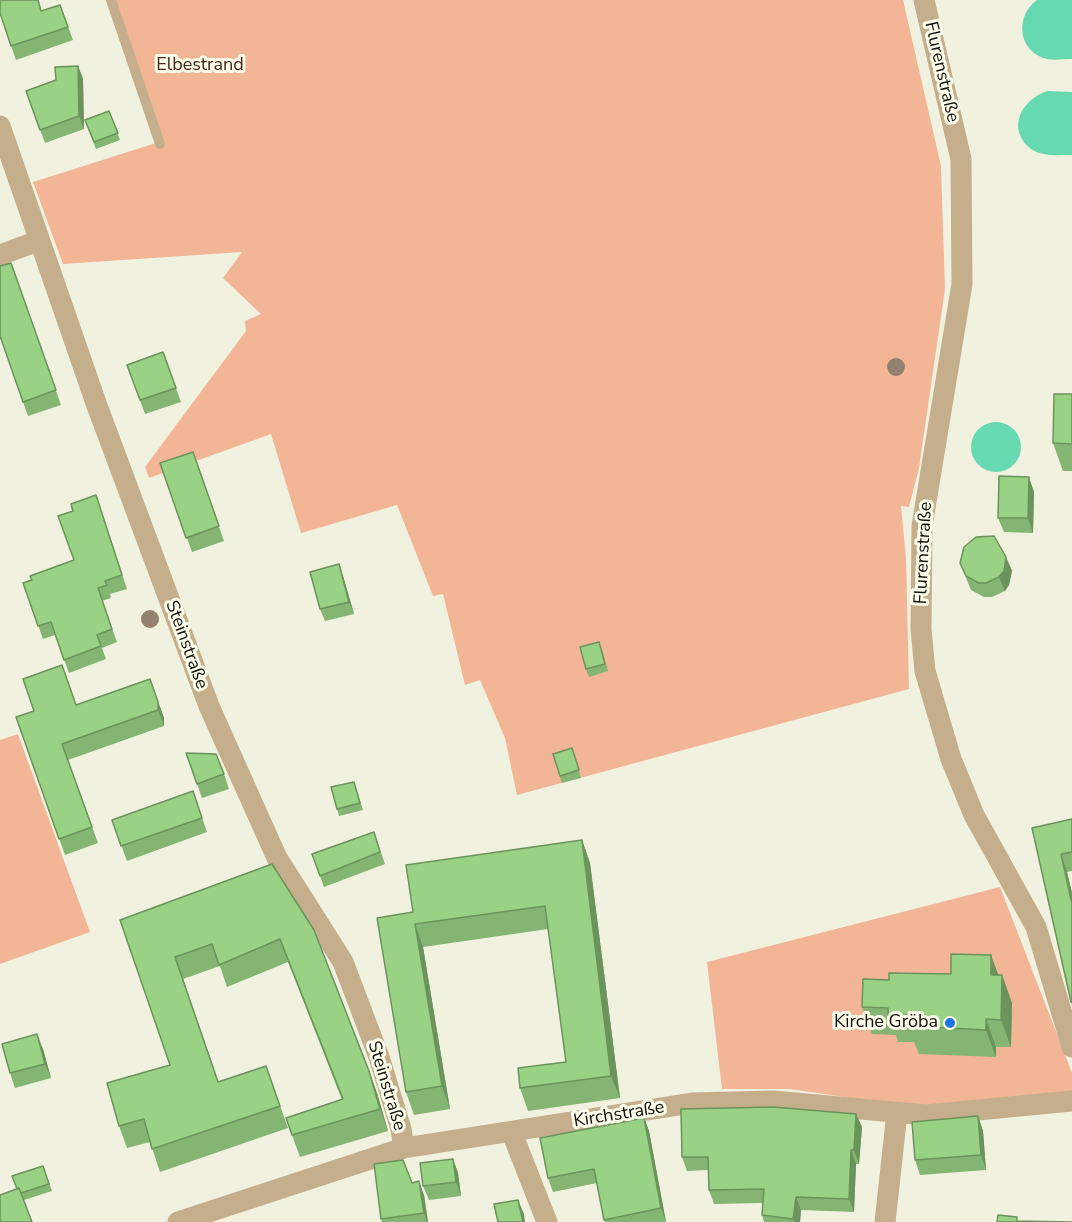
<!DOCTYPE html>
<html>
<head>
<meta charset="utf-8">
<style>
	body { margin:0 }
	canvas { display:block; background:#f1f1e0 }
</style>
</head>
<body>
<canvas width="1072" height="1222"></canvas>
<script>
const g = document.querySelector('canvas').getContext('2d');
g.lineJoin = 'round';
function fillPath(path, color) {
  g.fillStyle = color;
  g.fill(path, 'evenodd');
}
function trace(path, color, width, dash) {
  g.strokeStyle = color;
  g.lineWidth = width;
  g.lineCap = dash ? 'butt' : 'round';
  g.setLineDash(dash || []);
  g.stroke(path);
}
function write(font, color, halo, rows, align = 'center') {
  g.font = font + ' "Nunito Sans",sans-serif';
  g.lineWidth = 6;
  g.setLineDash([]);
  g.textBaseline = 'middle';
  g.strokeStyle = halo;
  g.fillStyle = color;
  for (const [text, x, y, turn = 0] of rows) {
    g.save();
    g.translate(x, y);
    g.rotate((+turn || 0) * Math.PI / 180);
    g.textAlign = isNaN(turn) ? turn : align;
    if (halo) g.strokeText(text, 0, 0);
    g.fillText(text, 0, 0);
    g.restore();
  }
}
const green = new Path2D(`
	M106 0H903L941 166 945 289 919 468 909 507 901 506 906 558 909 689 517 795 505 738 480 680 465 685 443 594 433 596 397 505 301 533 271 434 149 478 145 467 246 331 245 321 261 314 223 278 242 252 63 264 33 182 156 143Z
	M18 734 90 932 0 964V740Z
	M1000 887 1072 1073V1094L912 1107 790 1089H722L707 962Z`);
const water = new Path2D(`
	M1072 0V59C1063 59 1051 61 1043 58 1017 48 1016 15 1037 0Z
	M1047 91 1072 92V155C1059 155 1042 157 1031 149 1006 129 1021 100 1047 91Z
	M971 447a25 25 0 1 1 50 0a25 25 0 1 1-50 0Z`);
const lane = new Path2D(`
	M111 0 160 144`);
const street = new Path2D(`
	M924 0 961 159 962 284 922 526 921 629 925 671 951 759 974 815 1036 927 1072 1047
	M0 126 96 403 209 706 277 858 343 962 379 1057 401 1129 404 1148
	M0 255 38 241
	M512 1133 547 1222
	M178 1222 404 1148 692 1103 774 1101 926 1115 1072 1101
	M885 1222 897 1113`);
const trees = [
	[896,367],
	[150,619]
];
const wall = new Path2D(`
	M60 5 73 40 16 60 0 13 42 11Z
	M78 66 83 79 84 129 45 143 26 91 56 80Z
	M109 111 120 140 96 149 85 120Z
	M11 263 61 405 28 416 0 336Z
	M163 352 181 402 145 414 127 365Z
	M1072 394V471H1063L1053 443Z
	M193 452 224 541 192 552 160 463Z
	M1034 492 1033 533 1004 532 998 518Z
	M96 495 127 589 110 594 111 598 102 601 117 642 102 648 106 659 69 673 55 635 43 639 23 583 32 580 74 560 73 511Z
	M1006 557 1012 571 1009 585 1005 591 992 597H984L971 590 960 563Z
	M339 564 343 576 354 614 325 621 320 609Z
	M602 649 608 671 589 677 586 669Z
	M150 679 164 718V726L68 760 98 843 65 855 16 717 76 705Z
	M572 748 581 778 562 783 560 776Z
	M186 753 224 774 229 789 202 798Z
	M354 782 363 810 339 816 337 809Z
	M193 791 207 832 127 861 112 820Z
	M1072 819V871L1067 872 1072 893V1006L1032 828Z
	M374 832 385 864 324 887 312 854Z
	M582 840 590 863 620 1098 528 1111 520 1088 566 1062 548 929 423 947 450 1109 414 1115 406 1092 413 912Z
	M272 864 369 1071 377 1093 388 1131 300 1157 292 1135 342 1100 288 962 227 987 220 966 183 979 218 1082 266 1066 288 1128 160 1172 150 1142 127 1148 119 1126 170 1065 120 920Z
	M999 975H1002L1012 1003 1011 1047H996V1057L919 1054 914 1042H898L896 1035 872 1034 862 1007Z
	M43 1049 51 1078 15 1088 10 1073Z
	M856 1114 862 1127 859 1164H856L854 1212 801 1210 800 1222H764L762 1215 763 1203 714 1204 709 1190 708 1170 687 1171 682 1157Z
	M978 1116 983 1131 986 1170 920 1175 915 1160Z
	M644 1118 649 1131 666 1222H605L597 1183 553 1192 548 1178Z
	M453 1159 458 1173 461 1196 429 1200 423 1186Z
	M43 1166 52 1191 24 1200 17 1189Z
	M412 1183 424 1195 428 1222H382L381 1219Z`);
const shadedWall = new Path2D(`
	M78 66 83 79 84 129 79 116Z
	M1029 477 1034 492 1033 533 1028 518Z
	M1006 557 1012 571 1009 585 1005 591 999 577Z
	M339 564 343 576 354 614 349 602Z
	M150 679 164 718V726L158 710Z
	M582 840 590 863 620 1098 611 1076Z
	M1061 854 1067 872 1072 893V905Z
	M415 924 423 947 450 1109 442 1086Z
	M991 955 1001 982 991 975Z
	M175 957 183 979 226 1104 218 1082Z
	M1002 975 1012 1003 1011 1047 1001 1020Z
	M986 1019 996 1047V1057L986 1030Z
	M37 1034 43 1049 51 1078 45 1064Z
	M369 1071 377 1093 388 1131 380 1109Z
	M856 1114 862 1127 859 1164 854 1150Z
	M978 1116 983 1131 986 1170 981 1155Z
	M644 1118 649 1131 666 1222 661 1208Z
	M851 1150 856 1164 854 1212 849 1199Z
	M453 1159 458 1173 461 1196 456 1182Z
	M419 1181 424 1195 428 1222H427L424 1213Z
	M796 1197 801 1210 800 1222H795L793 1219Z
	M518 1200 524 1214 525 1222H523Z`);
const building = new Path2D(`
	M0 0H38L41 11 60 5 68 27 11 46 0 13Z
	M78 66 79 116 40 130 26 91 56 80 55 67Z
	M109 111 118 133 94 142 85 120Z
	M11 263 56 390 23 402 0 336V266Z
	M163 352 176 388 140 400 127 365Z
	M1054 394H1072V444L1053 443Z
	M193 452 219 526 186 538 160 463Z
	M999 476 1029 477 1028 518H998Z
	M96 495 122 575 105 581 107 585 98 588 112 629 97 635 101 646 64 660 51 622 38 626 23 583 32 580 30 576 74 560 58 516 73 511 71 504Z
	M994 536 1006 557 1004 571 999 577 986 583H979L966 576 960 563 964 547 976 537Z
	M339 564 349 602 320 609 310 572Z
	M599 642 605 664 586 669 580 647Z
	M62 665 76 705 150 679 158 702V710L62 744 92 827 59 839 16 717 34 711 23 679Z
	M572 748 579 770 560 776 553 754Z
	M186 753 216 754 224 774 197 784Z
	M354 782 360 803 337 809 331 787Z
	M193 791 202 818 121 846 112 820Z
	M1072 819V852L1061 854 1072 904V1002H1071L1032 828Z
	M374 832 380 852 320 876 312 854Z
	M582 840 611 1076 520 1088 518 1068 566 1062 545 906 415 924 442 1086 406 1092 377 918 413 912 406 865Z
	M272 864 314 930 369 1071 380 1109 292 1135 286 1118 343 1099 280 939 219 965 212 944 175 957 218 1082 266 1066 280 1106 152 1149 144 1119 119 1126 107 1083 170 1065 120 920Z
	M951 954 991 955V975H1002L1001 1020 986 1019V1030L909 1026V1015H888V1008L862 1007 863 979 889 980V973L951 974Z
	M37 1034 45 1064 10 1073 2 1044Z
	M773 1107 856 1114 854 1150H851L849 1199 796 1197 793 1219 762 1215 764 1189 709 1190 708 1157H682L681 1109Z
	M978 1116 981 1155 915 1160 912 1122Z
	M644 1118 661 1208 604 1220 594 1169 548 1178 540 1138Z
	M453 1159 456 1182 423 1186 420 1163Z
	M403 1160 412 1183 419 1181 424 1213 381 1219 374 1164Z
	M43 1166 49 1184 21 1193 19 1188 17 1189 12 1176Z
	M19 1188 32 1222H0V1195Z
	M518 1200 523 1222H498L494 1204Z
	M998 1215 1017 1217V1221L1072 1222H997Z`);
const markers = [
	[950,1023,6,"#2076e0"]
];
const parkNames = [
	["Elbestrand",200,66]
];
const streetNames = [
	["Flurenstraße",941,72,77],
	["Flurenstraße",924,553,-87],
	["Steinstraße",186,645,70],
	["Steinstraße",386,1086,73],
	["Kirchstraße",619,1115,-9]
];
const poiNames = [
	["Kirche Gröba",938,1023]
];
fillPath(green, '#f2b697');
fillPath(water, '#67d9b0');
trace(lane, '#c5ae8b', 10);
trace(street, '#c5ae8b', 21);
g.fillStyle = '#93806e';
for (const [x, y] of trees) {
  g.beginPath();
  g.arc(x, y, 9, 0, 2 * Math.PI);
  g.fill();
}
fillPath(wall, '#84b572');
fillPath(shadedWall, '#6b935c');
fillPath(building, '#99d284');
trace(building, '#6b935c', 1.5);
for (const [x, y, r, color] of markers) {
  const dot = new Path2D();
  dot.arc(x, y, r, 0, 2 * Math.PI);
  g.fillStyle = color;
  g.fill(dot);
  trace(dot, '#fefeed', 2);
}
write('18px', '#462410', '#fefeed', parkNames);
write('18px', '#10100a', '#fefeed', streetNames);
write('18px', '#10100a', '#fefeed', poiNames, 'right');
</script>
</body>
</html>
